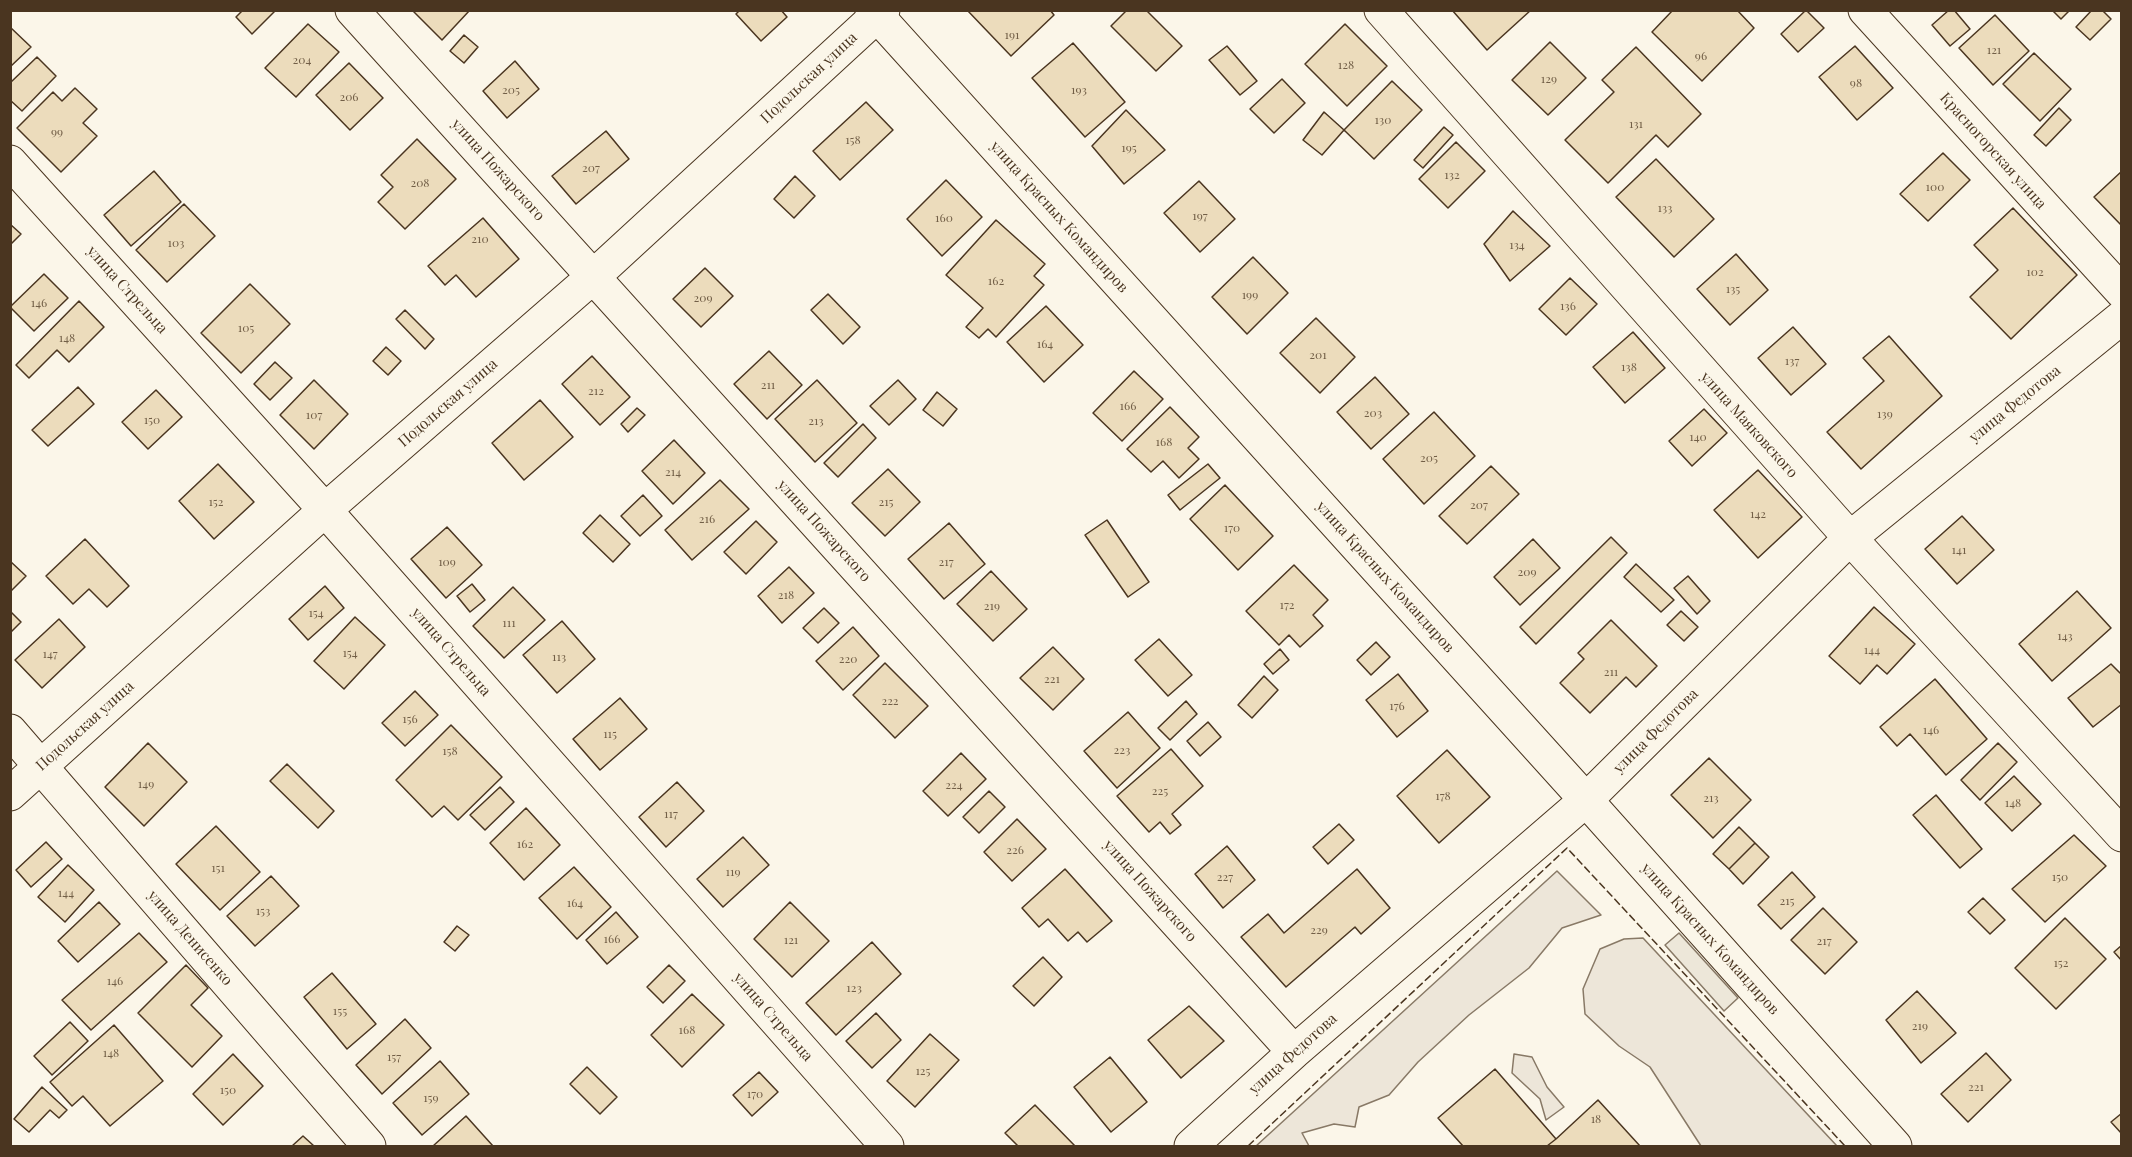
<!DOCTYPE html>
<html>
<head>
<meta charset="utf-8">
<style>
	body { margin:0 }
	#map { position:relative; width:2132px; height:1157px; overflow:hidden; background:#fbf6e9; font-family:"Playfair Display",serif }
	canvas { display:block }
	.frame { position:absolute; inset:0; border:12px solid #4a3520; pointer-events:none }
</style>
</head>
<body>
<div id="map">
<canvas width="2132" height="1157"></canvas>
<div class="frame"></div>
</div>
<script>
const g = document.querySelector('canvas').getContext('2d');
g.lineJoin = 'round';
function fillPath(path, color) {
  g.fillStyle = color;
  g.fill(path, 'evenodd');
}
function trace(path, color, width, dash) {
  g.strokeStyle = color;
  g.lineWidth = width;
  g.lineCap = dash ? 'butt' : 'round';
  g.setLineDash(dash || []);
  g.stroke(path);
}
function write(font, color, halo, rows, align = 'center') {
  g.font = font + ' "Playfair Display",serif';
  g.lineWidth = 4.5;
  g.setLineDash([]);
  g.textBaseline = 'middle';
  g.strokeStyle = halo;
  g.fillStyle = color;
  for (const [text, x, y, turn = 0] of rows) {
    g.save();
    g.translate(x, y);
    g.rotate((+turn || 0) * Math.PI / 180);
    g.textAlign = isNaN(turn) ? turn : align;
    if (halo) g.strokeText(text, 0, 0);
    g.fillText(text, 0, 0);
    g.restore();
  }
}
const green = new Path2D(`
	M1557 871 1601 915 1562 928 1529 968 1469 1015 1418 1062 1389 1095 1359 1107 1355 1127 1334 1124 1302 1133 1309 1146H1256Z
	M1643 938 1837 1146H1701L1650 1067 1619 1046 1585 1014 1583 989 1600 949 1624 939Z
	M1514 1054 1532 1057 1547 1087 1564 1107 1546 1120 1540 1099 1512 1073Z`);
const parking = new Path2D(`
	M1679 933 1738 998 1724 1011 1665 945Z`);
const building = new Path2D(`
	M243 10H276L252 34 236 17Z
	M412 10H470L442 40Z
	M740 10H781L787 17 761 41 736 14Z
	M967 10H1050L1054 15 1011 56Z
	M1127 10H1146L1182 46 1156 71 1111 26Z
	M1452 10H1531L1487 50Z
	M1673 10H1737L1754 28 1702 81 1652 32Z
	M1806 10 1824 28 1798 52 1781 34Z
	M1949 10H1954L1970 29 1950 46 1932 25Z
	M2052 10H2070L2061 19Z
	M2092 10H2102L2111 19 2090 40 2076 27Z
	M1995 15 2029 51 1993 85 1959 48Z
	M308 24 339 52 296 97 265 68Z
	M1345 24 1387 66 1347 106 1305 64Z
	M10 27 31 47 10 67Z
	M464 35 478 47 464 63 450 51Z
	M1550 42 1586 78 1548 115 1512 80Z
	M1073 43 1125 102 1085 137 1032 78Z
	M1227 46 1257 81 1240 95 1209 60Z
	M1855 46 1893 88 1857 120 1819 77Z
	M1636 47 1701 114 1668 147 1656 135 1608 183 1565 140 1614 92 1602 80Z
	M2034 53 2071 89 2040 121 2003 84Z
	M37 57 56 76 22 111 10 100V83Z
	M515 61 539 89 507 118 483 91Z
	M349 63 383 98 350 130 316 95Z
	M1282 79 1305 103 1274 133 1250 109Z
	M1392 81 1422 110 1374 159 1344 130Z
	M75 88 97 109 83 123 97 136 61 172 17 128 53 92 62 101Z
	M866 102 893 130 840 180 813 151Z
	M2059 108 2071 120 2046 146 2034 135Z
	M1126 110 1165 150 1124 184 1092 146Z
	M1324 112 1344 130 1322 155 1303 140Z
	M1444 127 1453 135 1423 168 1414 160Z
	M606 131 629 159 576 204 552 176Z
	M417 139 456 179 405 229 378 202 393 187 381 175Z
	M1456 142 1485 171 1448 208 1419 179Z
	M1943 153 1970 180 1928 221 1900 194Z
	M1656 159 1714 219 1674 257 1616 197Z
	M154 171 181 202 131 246 104 215Z
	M2122 171V226L2094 197Z
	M795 176 815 196 794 218 774 199Z
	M946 180 982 217 942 256 907 219Z
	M1199 181 1235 219 1200 252 1164 213Z
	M184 204 215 236 167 282 136 250Z
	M2013 208 2077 275 2011 339 1970 297 1998 270 1974 245Z
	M1513 211 1550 246 1510 281 1484 244Z
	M483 218 519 259 476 297 456 275 445 285 428 266Z
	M996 220 1045 264 1034 276 1044 285 996 337 988 329 979 338 966 327 983 308 946 275Z
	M10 224 21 234 10 245Z
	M1736 254 1768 290 1730 325 1697 289Z
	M1253 257 1288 293 1247 334 1212 297Z
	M705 268 733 296 701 327 673 299Z
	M44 274 68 298 34 331 10 307Z
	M1570 278 1597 304 1566 335 1539 309Z
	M250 284 290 324 241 373 201 333Z
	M828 294 860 327 843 344 811 310Z
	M79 301 104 327 69 362 57 350 29 378 16 365Z
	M1046 306 1083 345 1044 382 1007 342Z
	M405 310 434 339 425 349 396 319Z
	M1316 318 1355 357 1320 393 1280 353Z
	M1793 327 1826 364 1791 395 1758 358Z
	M1633 332 1665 368 1625 403 1593 367Z
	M1889 336 1942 396 1861 469 1827 432 1884 381 1863 358Z
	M386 347 401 361 388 375 373 361Z
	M769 351 802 385 767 419 734 384Z
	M592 356 630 397 600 425 562 384Z
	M275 362 292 378 270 400 254 384Z
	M1134 371 1163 399 1122 441 1093 413Z
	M1375 377 1409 414 1371 449 1337 412Z
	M314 380 348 414 314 449 280 415Z
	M817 380 857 423 815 462 775 419Z
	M898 380 916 399 889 425 870 406Z
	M78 387 94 404 48 446 32 430Z
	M156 390 182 417 148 449 122 422Z
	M937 392 957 409 943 426 923 410Z
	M540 400 573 437 524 480 492 443Z
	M1170 407 1199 437 1188 448 1199 459 1179 478 1163 461 1151 472 1127 449Z
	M637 408 645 415 628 432 621 424Z
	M1704 409 1727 433 1692 466 1669 441Z
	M1434 412 1475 456 1424 504 1383 459Z
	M863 424 876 438 838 477 824 463Z
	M674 440 705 473 673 504 642 471Z
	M218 464 254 502 214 539 179 501Z
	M1208 464 1220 478 1180 510 1168 495Z
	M1491 466 1519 494 1467 544 1439 516Z
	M888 469 920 502 885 536 852 503Z
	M1758 470 1802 517 1758 558 1714 510Z
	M720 480 749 509 692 560 665 530Z
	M1225 485 1273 536 1238 570 1190 519Z
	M643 495 662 516 640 536 621 516Z
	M600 515 630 544 613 562 583 533Z
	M1962 516 1994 550 1957 584 1925 549Z
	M1107 520 1149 582 1128 597 1085 535Z
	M756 521 777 542 746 574 724 552Z
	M949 523 985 564 944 599 908 559Z
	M447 527 482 565 446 598 411 559Z
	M1611 537 1627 553 1536 644 1520 627Z
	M85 539 129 586 107 607 89 589 73 604 46 576Z
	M1533 539 1560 568 1520 605 1494 577Z
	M10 561 26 576 10 592Z
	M1636 564 1674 600 1661 612 1624 577Z
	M1294 565 1328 600 1313 615 1323 626 1300 647 1289 635 1279 645 1246 611Z
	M789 567 814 593 782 623 758 596Z
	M991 571 1027 609 993 641 957 604Z
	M1688 576 1710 601 1697 614 1674 588Z
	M472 584 485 600 470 612 457 596Z
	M325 586 344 608 308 640 289 619Z
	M513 587 545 620 504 658 473 626Z
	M2077 591 2111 628 2052 681 2019 644Z
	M1874 607 1915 644 1887 674 1877 665 1860 684 1829 656Z
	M824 608 839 623 818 643 803 628Z
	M10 611 21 622 10 633Z
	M1681 611 1698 627 1684 641 1667 625Z
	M355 617 385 645 344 689 314 661Z
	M59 619 85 647 42 688 15 660Z
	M1611 620 1657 666 1636 687 1626 677 1590 713 1560 683 1584 659 1578 653Z
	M562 621 595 659 557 693 523 655Z
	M853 627 879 656 843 690 816 661Z
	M1159 639 1192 675 1168 696 1135 660Z
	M1376 642 1390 657 1371 675 1357 660Z
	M1053 647 1084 679 1053 710 1020 678Z
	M1280 649 1289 660 1273 674 1264 664Z
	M885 663 928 706 895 738 853 695Z
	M2111 664 2122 675V704L2093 727 2068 698Z
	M1398 674 1428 711 1397 737 1366 700Z
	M1264 676 1278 690 1252 718 1238 705Z
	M1935 679 1987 739 1946 775 1910 734 1897 746 1880 727Z
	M415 691 438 715 405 746 382 723Z
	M620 698 647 729 600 770 573 739Z
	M1186 701 1197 714 1170 740 1158 728Z
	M1128 712 1160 748 1117 788 1084 751Z
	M1208 722 1221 737 1200 756 1187 741Z
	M451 725 502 777 458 820 444 806 432 817 396 780Z
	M148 743 187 782 144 826 105 787Z
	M1998 743 2017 762 1980 800 1961 780Z
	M1171 749 1203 786 1172 814 1181 825 1170 834 1160 822 1149 832 1117 796Z
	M1447 750 1490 797 1439 843 1397 796Z
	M961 753 986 779 948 816 923 791Z
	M1709 758 1751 800 1713 838 1671 795Z
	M287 764 334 811 318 828 270 781Z
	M2014 776 2041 804 2012 831 1985 803Z
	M677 782 704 811 666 847 639 817Z
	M500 787 514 802 485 830 470 815Z
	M989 791 1005 807 979 833 963 817Z
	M1936 795 1982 849 1960 868 1913 815Z
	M526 808 560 845 524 880 490 843Z
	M1017 819 1046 849 1012 881 984 852Z
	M1339 824 1354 840 1328 864 1313 847Z
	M216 826 260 872 220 910 176 864Z
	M1739 827 1755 843 1729 869 1713 854Z
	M2074 835 2106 866 2045 922 2012 889Z
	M743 837 769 865 723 907 697 879Z
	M46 842 62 859 31 887 16 870Z
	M1755 843 1769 857 1743 884 1729 869Z
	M1227 846 1255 880 1223 908 1195 874Z
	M68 865 94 890 65 922 38 897Z
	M574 867 611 907 577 939 539 898Z
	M1065 869 1112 921 1087 942 1078 932 1068 941 1048 919 1039 927 1022 908Z
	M1357 869 1390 908 1361 934 1355 927 1286 987 1241 937 1268 914 1284 933Z
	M1792 872 1815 897 1781 929 1758 905Z
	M271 876 299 906 255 946 227 916Z
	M1983 898 2005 920 1990 934 1968 912Z
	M99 902 120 924 78 962 58 941Z
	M790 902 829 941 792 977 754 939Z
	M1823 908 1857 942 1825 974 1791 940Z
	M616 912 638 937 607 964 586 940Z
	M2065 918 2106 959 2056 1009 2015 968Z
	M457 926 469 935 455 951 444 942Z
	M139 933 167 962 91 1030 62 1000Z
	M872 942 901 974 836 1035 806 1003Z
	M2122 945V961L2114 952Z
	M1043 957 1062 977 1034 1006 1013 986Z
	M186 965 208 988 191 1005 222 1036 192 1067 138 1013Z
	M669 965 685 981 663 1003 647 987Z
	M332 973 376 1024 347 1049 304 997Z
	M1917 991 1956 1033 1921 1063 1886 1020Z
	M692 994 724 1025 682 1067 651 1035Z
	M1189 1006 1224 1041 1181 1078 1148 1040Z
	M876 1013 901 1040 872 1068 846 1041Z
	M405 1019 431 1048 382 1094 356 1065Z
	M70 1022 88 1041 52 1075 34 1056Z
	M114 1025 163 1081 110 1126 83 1096 72 1106 50 1082Z
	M930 1034 959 1060 915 1107 887 1081Z
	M1986 1053 2011 1080 1968 1122 1941 1094Z
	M233 1054 263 1086 223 1125 193 1094Z
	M1110 1057 1147 1102 1111 1132 1074 1087Z
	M440 1061 469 1094 422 1135 393 1103Z
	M587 1067 617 1097 600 1114 570 1084Z
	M1495 1069 1556 1139 1547 1146H1463L1438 1118Z
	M759 1072 778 1092 752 1116 733 1095Z
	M42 1087 67 1110 59 1118 50 1110 29 1132 14 1119Z
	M1598 1100 1640 1146H1547L1556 1139Z
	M1035 1105 1075 1146H1018L1005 1133Z
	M2122 1113V1134L2111 1122Z
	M466 1116 493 1146H433Z
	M303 1136 314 1146H292Z`);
const minor = new Path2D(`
	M352 10 1294 1052
	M1381 10 1850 538 2122 835
	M1865 10 2122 292
	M10 162 325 510 887 1146
	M10 731 369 1146
	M10 794 325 510 594 276 883 10
	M1191 1146 1294 1052 1586 800 1850 538 2122 317`);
const tertiary = new Path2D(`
	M872 10 1586 800 1895 1146`);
const fence = new Path2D(`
	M1248 1146 1567 848 1845 1146`);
const numberNames = [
	["191",1012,35],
	["121",1994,50],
	["96",1701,56],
	["204",302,60],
	["128",1346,65],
	["129",1549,79],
	["98",1856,83],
	["205",511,90],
	["193",1079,90],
	["206",349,97],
	["130",1383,120],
	["131",1636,124],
	["99",57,132],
	["158",853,140],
	["195",1129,148],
	["207",591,168],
	["132",1452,175],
	["208",420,183],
	["100",1935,187],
	["133",1665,208],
	["197",1200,216],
	["160",944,218],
	["210",480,239],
	["103",176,243],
	["134",1517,245],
	["102",2035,272],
	["162",996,281],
	["135",1733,289],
	["199",1250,295],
	["209",703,298],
	["146",39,303],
	["136",1568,306],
	["105",246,328],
	["148",67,338],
	["164",1045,344],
	["201",1318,355],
	["137",1792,361],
	["138",1629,367],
	["211",768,385],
	["212",596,391],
	["166",1128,406],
	["203",1373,413],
	["139",1885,414],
	["107",314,415],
	["150",152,420],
	["213",816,421],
	["140",1698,437],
	["168",1164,442],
	["205",1429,458],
	["214",673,472],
	["152",216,502],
	["215",886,502],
	["207",1479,505],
	["142",1758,514],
	["216",707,519],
	["170",1232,528],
	["141",1959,550],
	["109",447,562],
	["217",946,562],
	["209",1527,572],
	["218",786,595],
	["172",1287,605],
	["219",992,606],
	["154",316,613],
	["111",509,623],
	["143",2065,636],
	["144",1872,650],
	["154",350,653],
	["147",50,654],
	["113",559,657],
	["220",848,659],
	["211",1611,672],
	["221",1052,679],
	["222",890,701],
	["176",1397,706],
	["156",410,719],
	["146",1931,730],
	["115",610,734],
	["223",1122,750],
	["158",450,751],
	["149",146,784],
	["224",954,785],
	["225",1160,791],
	["178",1443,796],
	["213",1711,798],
	["148",2013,803],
	["117",671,814],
	["162",525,844],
	["226",1015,850],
	["151",218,868],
	["119",733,872],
	["227",1225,877],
	["150",2060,877],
	["144",66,893],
	["215",1787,901],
	["164",575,903],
	["153",263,911],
	["229",1319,930],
	["166",612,939],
	["121",791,940],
	["217",1824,941],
	["152",2061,963],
	["146",115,981],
	["123",854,988],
	["155",340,1011],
	["219",1920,1026],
	["168",687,1030],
	["148",111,1053],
	["157",394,1057],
	["125",923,1071],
	["221",1976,1087],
	["150",228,1090],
	["170",755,1094],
	["159",431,1098],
	["18",1596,1119]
];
const streetNames = [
	["Подольская улица",809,78,-43],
	["Красногорская улица",1993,151,48],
	["улица Пожарского",498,170,48],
	["улица Красных Командиров",1059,217,48],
	["улица Стрельца",127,290,48],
	["Подольская улица",448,403,-41],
	["улица Федотова",2015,404,-39],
	["улица Маяковского",1749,425,48],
	["улица Пожарского",824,531,48],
	["улица Красных Командиров",1385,577,48],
	["улица Стрельца",451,652,49],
	["Подольская улица",85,726,-42],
	["улица Федотова",1656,731,-45],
	["улица Пожарского",1150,891,48],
	["улица Денисенко",190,938,49],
	["улица Красных Командиров",1710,939,48],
	["улица Стрельца",773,1017,49],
	["улица Федотова",1293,1054,-42]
];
fillPath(green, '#ede6d9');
trace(green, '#887966', 1.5);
fillPath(parking, '#ede7d9');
trace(parking, '#887966', 1.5);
fillPath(building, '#ecdcbc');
trace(building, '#4a3520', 1.5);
trace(minor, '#4a3520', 35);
trace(tertiary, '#4a3520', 35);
trace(minor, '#fbf6e9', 33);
trace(tertiary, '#fbf6e9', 33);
trace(fence, '#4a3520', 1.5, [8, 3]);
write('12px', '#725f47', null, numberNames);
write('15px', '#4a3520', '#fbf6e9', streetNames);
</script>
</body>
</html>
